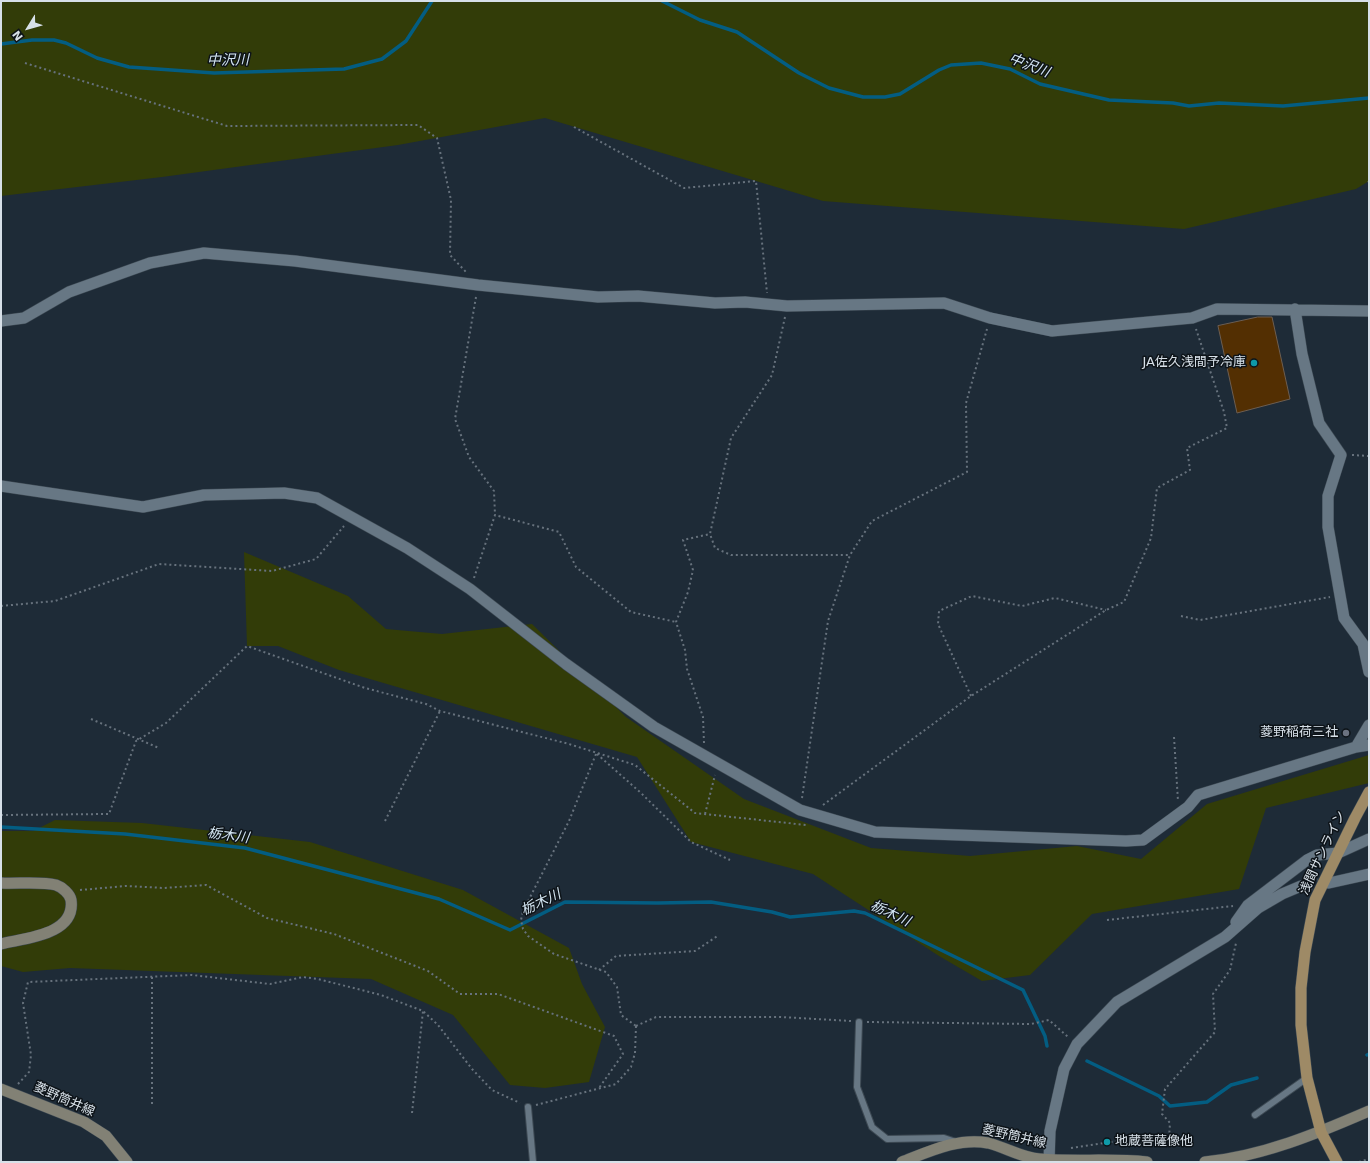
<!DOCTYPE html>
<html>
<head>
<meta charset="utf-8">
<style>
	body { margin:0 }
	#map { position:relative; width:1370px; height:1163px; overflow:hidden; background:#1e2b37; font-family:"DejaVu Sans",sans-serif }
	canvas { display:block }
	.frame { position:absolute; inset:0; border:2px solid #d7e0e8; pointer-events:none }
	.north { position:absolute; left:8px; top:8px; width:40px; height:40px; -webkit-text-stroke:3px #0d1318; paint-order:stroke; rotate:233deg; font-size:11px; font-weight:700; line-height:16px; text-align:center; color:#d7e0e8 }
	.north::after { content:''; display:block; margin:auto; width:14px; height:18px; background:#d7e0e8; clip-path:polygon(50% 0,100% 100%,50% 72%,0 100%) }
</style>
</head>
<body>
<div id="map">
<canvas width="1370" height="1163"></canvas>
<div class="frame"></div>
<div class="north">N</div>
</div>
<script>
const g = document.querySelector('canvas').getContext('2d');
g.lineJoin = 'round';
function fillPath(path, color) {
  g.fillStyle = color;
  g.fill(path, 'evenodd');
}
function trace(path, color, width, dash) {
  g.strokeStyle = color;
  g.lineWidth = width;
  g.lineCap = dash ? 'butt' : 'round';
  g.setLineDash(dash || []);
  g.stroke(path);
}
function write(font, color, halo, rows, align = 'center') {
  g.font = font + ' "DejaVu Sans","Noto Sans JP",sans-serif';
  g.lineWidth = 3;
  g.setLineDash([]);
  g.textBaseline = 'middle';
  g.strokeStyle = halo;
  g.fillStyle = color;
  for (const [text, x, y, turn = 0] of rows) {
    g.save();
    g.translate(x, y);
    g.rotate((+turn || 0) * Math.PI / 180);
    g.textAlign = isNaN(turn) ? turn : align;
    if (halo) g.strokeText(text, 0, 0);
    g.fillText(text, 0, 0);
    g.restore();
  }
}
const green = new Path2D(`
	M1 1H1369V181L1356 189 1184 229 823 201 545 118 398 145 162 177 1 196Z
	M244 552 348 596 386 629 442 634 532 624 626 717 744 799 871 848 970 856 1077 846 1141 859 1207 804 1369 755V783L1266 808 1239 889 1092 914 1030 975 982 981 939 956 813 874 691 842 637 757 339 670 278 646H247Z
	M55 820 142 823 310 842 463 890 569 948 582 984 605 1027 589 1082 545 1088 510 1085 453 1015 371 979 70 968 23 972 1 966V831H33Z`);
const stream = new Path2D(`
	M662 1 700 20 737 32 799 73 829 88 863 97H885L900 94 939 70 951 65 981 63 1010 69 1040 84 1109 100 1173 103 1189 106 1219 103 1283 106 1369 98
	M1 44 32 40H54L66 43 97 58 129 67 214 73 344 69 382 59 406 41 432 1
	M1 827 125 834 245 848 439 899 510 930 565 902 658 903 711 902 772 912 790 917 854 911 865 913 1023 990 1045 1036 1047 1046
	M1367 1055 1369 1054
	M1087 1061 1159 1096 1170 1106 1207 1102 1231 1085 1257 1078`);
const building = new Path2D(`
	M1258 317H1272L1290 399 1237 413 1218 326Z`);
const minorTunnel = new Path2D(`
	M1301 886 1329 883`);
const path = new Path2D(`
	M25 63 227 126 418 125 437 138 451 200 450 255 466 272
	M574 127 684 188 756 181 767 293
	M1368 181 1369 182
	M476 297 455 419 469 457 494 491 495 515
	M785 317 772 375 731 438 710 534 715 548 731 555H850
	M1352 455 1369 456
	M474 578 495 515 559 532 576 567 631 612 676 622
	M1 606 55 601 159 564 272 571 316 559 344 526
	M1181 616 1200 620 1330 597
	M971 696 938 624 939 611 972 596 1022 606 1055 598 1106 610
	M91 719 159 748
	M1174 737 1178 801
	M704 743 703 717 687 669 685 650 676 622 688 592 693 570 683 540 710 534
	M596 754 569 821 523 911 521 920 523 929 528 936 554 954 606 972 617 987 621 1015 636 1026
	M597 754 641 793 691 842 730 860
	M802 798 828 621 850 555 872 521 967 472 966 403 987 329
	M823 805 971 696 1106 610 1124 602 1151 538 1157 488 1190 470 1187 448 1227 428 1224 412 1196 329
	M705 814 715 775
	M1 815 109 814 136 741 166 723 247 646 365 688 426 704 440 711 569 744 635 765 695 813 806 825
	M385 821 440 711
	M80 890 126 886 164 888 206 885 267 918 334 934 428 971 460 994H498L614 1036 623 1054 599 1088
	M1107 920 1233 906
	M599 970 616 956 695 951 719 935
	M867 1022 1031 1024 1049 1020 1068 1037
	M636 1026 656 1017H781L851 1021
	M18 1084 29 1072 31 1055 23 1003 28 982 192 975 270 984 303 977 318 979 381 995 423 1011 438 1025 472 1069 492 1090 520 1103
	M152 1104V976
	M536 1105 616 1084 631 1067 635 1053 636 1026
	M412 1113 423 1011
	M1071 1148 1118 1141 1149 1144 1169 1138 1170 1123 1162 1114 1165 1089 1215 1032 1213 994 1230 970 1236 943
	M1359 1162 1369 1159`);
const service = new Path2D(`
	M859 1022 857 1087 872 1127 887 1139 944 1138 956 1142
	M528 1107 533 1162
	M1255 1115 1307 1078`);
const minor = new Path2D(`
	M1295 309 1302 354 1319 423 1341 455 1328 496V527L1344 618 1363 644 1369 672
	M1 321 24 318 69 292 150 263 204 253 295 261 478 285 598 297 638 296 715 303 745 302 787 306 944 303 990 318 1052 331 1192 318 1217 309 1369 311
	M1 486 143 507 204 495 284 493 317 498 407 548 470 589 566 664 654 727 800 810 875 832 1126 841 1143 840 1188 807 1198 795 1356 747 1369 745
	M1356 747 1369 725
	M1329 883 1369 874
	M1236 922 1248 905 1307 860 1317 855 1338 853 1369 839
	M1049 1162 1050 1131 1064 1069 1077 1044 1117 1002 1225 937 1258 908 1282 894 1301 886`);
const secondary = new Path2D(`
	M1 883C17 884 41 881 56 885 62 887 70 894 71 900 76 935 25 938 1 944
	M1 1089 84 1122 106 1136 127 1162
	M902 1162C928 1152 959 1137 988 1143 1005 1147 1022 1158 1040 1159 1076 1162 1111 1158 1147 1162
	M1205 1162C1263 1156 1316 1134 1369 1111`);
const primary = new Path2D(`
	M1337 1162 1321 1132 1307 1078 1301 1025V988L1305 952 1315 900 1355 818 1369 792`);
const markers = [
	[1254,363,4,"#0f9aa8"],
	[1346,733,4,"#6b7280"],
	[1107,1142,4,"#0f9aa8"]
];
const poiNames = [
	["JA佐久浅間予冷庫",1246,363],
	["菱野稲荷三社",1338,733],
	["地蔵菩薩像他",1115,1142,"left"]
];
const streetNames = [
	["浅間サンライン",1323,853,-65],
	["菱野筒井線",64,1100,24],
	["菱野筒井線",1014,1137,13]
];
const waterNames = [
	["中沢川",228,61,-1],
	["中沢川",1029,66,21],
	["栃木川",228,836,8],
	["栃木川",541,903,-25],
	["栃木川",890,914,25]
];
fillPath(green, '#323c08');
trace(stream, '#035d82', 3.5);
fillPath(building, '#532f02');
trace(building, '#6d5e51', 1);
trace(minorTunnel, '#3a4652', 11, [11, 5.5]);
trace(service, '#3d4953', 8);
trace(minor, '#3d4953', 12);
trace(secondary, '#3d4953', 12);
trace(primary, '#3d4953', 12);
trace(path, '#67727d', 2, [2, 3]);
trace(service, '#677784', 6);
trace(minor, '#677784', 11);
trace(secondary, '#828175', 11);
trace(primary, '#9e8a66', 11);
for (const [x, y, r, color] of markers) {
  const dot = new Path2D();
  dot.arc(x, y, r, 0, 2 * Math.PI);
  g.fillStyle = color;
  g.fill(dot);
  trace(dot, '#0d1318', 1.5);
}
write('13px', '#d7e0e8', '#0d1318', poiNames, 'right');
write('13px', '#d7e0e8', '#0d1318', streetNames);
write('italic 14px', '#d3e5f1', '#0d1318', waterNames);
</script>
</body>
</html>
